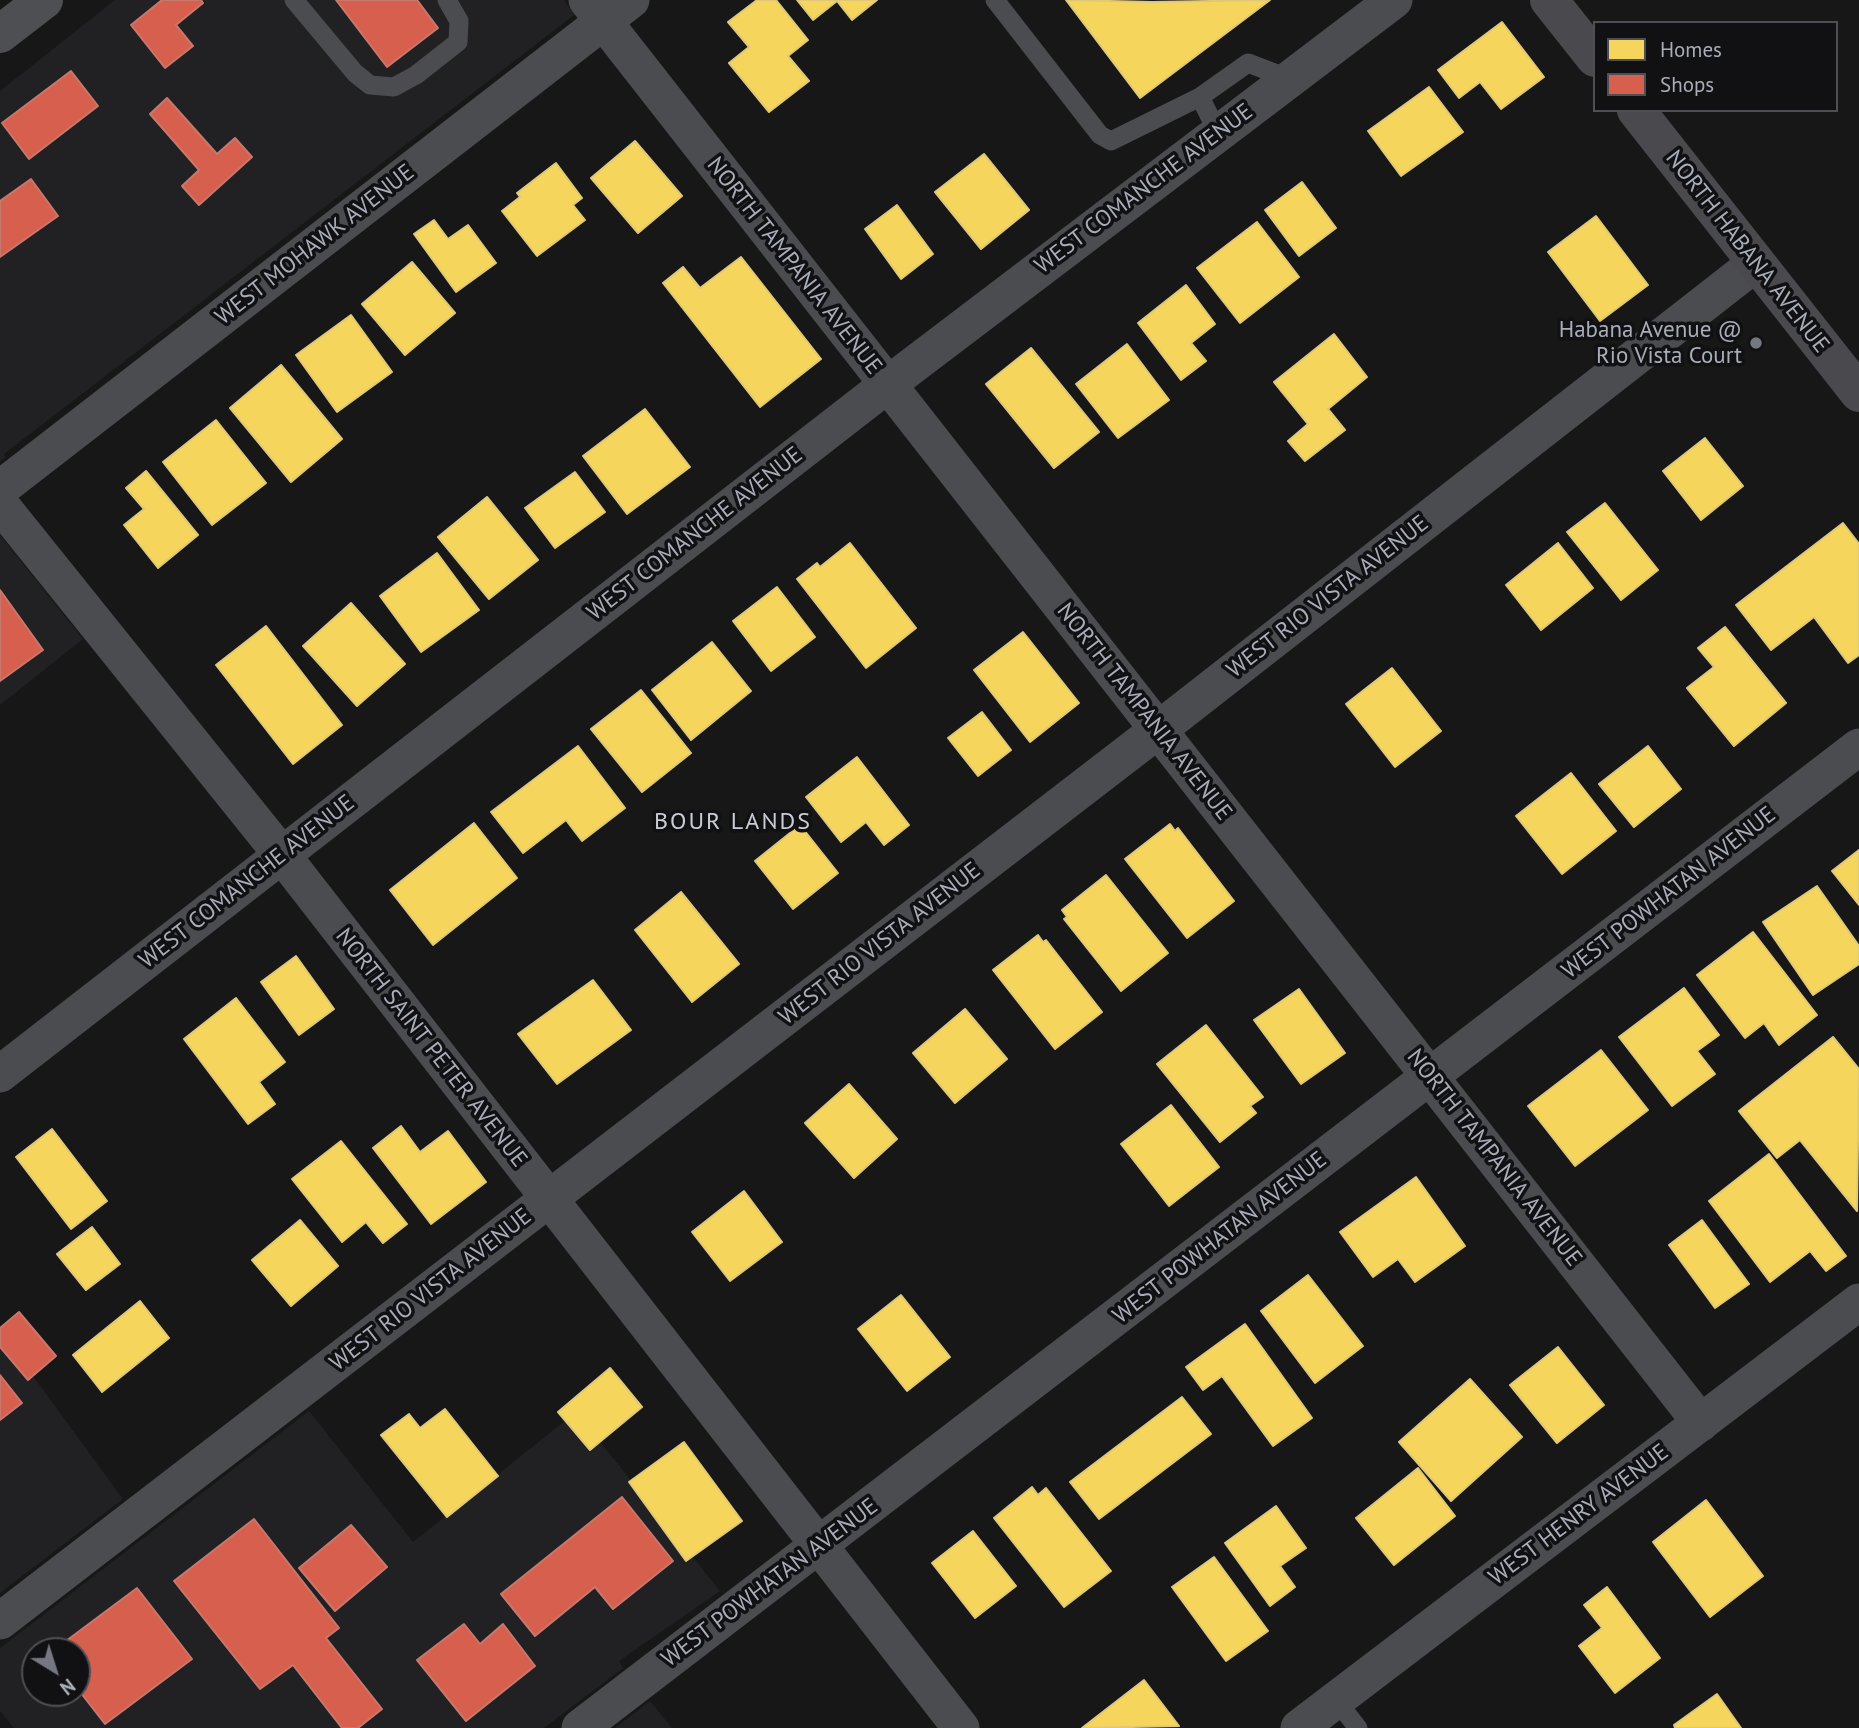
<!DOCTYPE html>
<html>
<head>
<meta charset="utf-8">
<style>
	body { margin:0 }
	#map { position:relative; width:1859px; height:1728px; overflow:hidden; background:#171717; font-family:"PT Sans",sans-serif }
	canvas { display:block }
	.legend { position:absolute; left:1593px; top:21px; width:245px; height:91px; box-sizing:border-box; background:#111113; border:2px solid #4d4f55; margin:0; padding:9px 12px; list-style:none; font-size:21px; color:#a8adb8 }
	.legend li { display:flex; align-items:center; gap:14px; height:35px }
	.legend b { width:35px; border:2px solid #4d4f55 }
	.north { position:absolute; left:21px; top:1637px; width:70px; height:70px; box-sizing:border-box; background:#111113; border:2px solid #4d4f55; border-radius:50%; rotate:142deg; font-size:19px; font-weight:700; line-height:28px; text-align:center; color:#a8adb8 }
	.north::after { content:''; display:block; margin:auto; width:24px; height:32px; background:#757880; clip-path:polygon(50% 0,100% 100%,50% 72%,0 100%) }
</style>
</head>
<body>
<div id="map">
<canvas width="1859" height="1728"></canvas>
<ul class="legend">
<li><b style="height:19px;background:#f6d55c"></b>Homes</li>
<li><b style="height:19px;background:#d6604d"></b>Shops</li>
</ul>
<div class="north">N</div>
</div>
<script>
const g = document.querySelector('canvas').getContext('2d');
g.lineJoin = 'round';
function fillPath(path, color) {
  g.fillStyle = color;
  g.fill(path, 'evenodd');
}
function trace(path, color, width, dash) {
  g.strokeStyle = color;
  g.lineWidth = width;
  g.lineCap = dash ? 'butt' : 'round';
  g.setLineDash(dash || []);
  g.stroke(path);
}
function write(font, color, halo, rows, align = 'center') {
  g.font = font + ' "PT Sans",sans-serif';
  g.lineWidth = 7;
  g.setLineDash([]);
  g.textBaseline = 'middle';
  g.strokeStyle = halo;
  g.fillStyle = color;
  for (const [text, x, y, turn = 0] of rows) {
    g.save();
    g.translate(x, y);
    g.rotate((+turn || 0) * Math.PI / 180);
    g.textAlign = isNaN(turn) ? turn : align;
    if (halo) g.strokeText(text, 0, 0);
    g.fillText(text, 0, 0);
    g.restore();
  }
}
const built = new Path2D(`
	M115 0H564L574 15 4 454 6 457 0 462V91Z
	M0 535 83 639 0 705Z
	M0 1331 123 1499 0 1593Z
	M309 1411 413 1542 576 1412 720 1591 619 1661 623 1668 544 1728H14L0 1711V1648ZM35 1651H77V1693H35Z
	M650 1701 672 1728H615Z`);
const homes = new Path2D(`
	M757 0H776L808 40 788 56 809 81 769 112 729 63 749 47 728 22Z
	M797 0H877L852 20 837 1 813 20Z
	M1066 0 1152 2 1270 0 1140 98Z
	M1502 22 1544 77 1501 109 1480 82 1459 98 1438 70Z
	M1429 87 1463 132 1401 176 1368 131Z
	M635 141 682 196 638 233 591 178Z
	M984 154 1029 210 981 249 935 192Z
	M556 163 582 198 573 205 585 220 537 256 502 211 520 197 517 193Z
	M1302 182 1336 228 1299 256 1265 210Z
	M897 205 933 254 901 279 865 229Z
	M1596 216 1648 285 1600 321 1548 252Z
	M434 220 448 239 468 225 496 263 456 292 414 234Z
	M1257 222 1299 277 1240 323 1197 268Z
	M741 257 821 359 760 407 663 283 683 267 700 288Z
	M412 262 455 313 405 355 362 304Z
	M1186 285 1215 324 1191 343 1206 361 1181 380 1138 323Z
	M351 315 392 372 337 412 296 355Z
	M1334 334 1367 377 1328 409 1345 430 1305 461 1288 441 1308 424 1274 382Z
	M1127 344 1169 400 1118 438 1076 384Z
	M1031 348 1099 432 1054 468 986 384Z
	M281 365 342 439 291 482 230 408Z
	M645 409 690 467 627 514 583 456Z
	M216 420 266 483 212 525 163 462Z
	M1705 438 1743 486 1701 520 1663 471Z
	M146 471 198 535 158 568 124 525 144 509 126 488Z
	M575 472 605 512 555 548 525 508Z
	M487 497 538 560 489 599 438 537Z
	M1605 503 1658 570 1621 600 1567 532Z
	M1843 523 1859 544V655L1848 663 1814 617 1771 650 1736 605Z
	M850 543 916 628 866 668 797 579 817 563 820 567Z
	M1558 543 1593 588 1541 630 1506 585Z
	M437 553 479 610 421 652 380 596Z
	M777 587 815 637 771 671 733 621Z
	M351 603 405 664 357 706 303 646Z
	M266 626 342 725 293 764 216 665Z
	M1725 627 1786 703 1734 746 1687 688 1714 667 1698 648Z
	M1023 632 1079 703 1030 742 974 670Z
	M712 642 751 691 691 740 652 690Z
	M1392 668 1441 731 1395 767 1346 704Z
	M641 690 691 753 642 792 591 729Z
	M982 712 1011 750 978 776 948 738Z
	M578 746 625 808 582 841 566 820 523 853 491 812Z
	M1648 746 1681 789 1634 827 1599 784Z
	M857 757 909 825 884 845 866 822 841 842 806 797Z
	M1571 773 1616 831 1562 874 1516 816Z
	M474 823 517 878 433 945 390 890Z
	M1170 824 1175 831 1178 828 1234 901 1187 938 1125 859Z
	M800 825 838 873 793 909 755 861Z
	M1859 850V905L1832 871Z
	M1106 875 1168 953 1121 991 1064 919 1067 917 1062 910Z
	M1817 886 1859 946V964L1813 995 1763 922Z
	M681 892 739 964 692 1002 635 930Z
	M1753 932 1817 1015 1779 1045 1764 1023 1745 1038 1697 975Z
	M1038 935 1043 942 1046 940 1102 1012 1055 1049 993 970Z
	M296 956 334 1009 299 1035 261 982Z
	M593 980 631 1030 557 1084 518 1034Z
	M1684 988 1719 1035 1697 1051 1715 1074 1672 1106 1619 1037Z
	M1299 989 1345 1053 1301 1084 1254 1020Z
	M236 998 285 1062 259 1082 275 1104 248 1124 184 1039Z
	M965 1009 1007 1059 955 1103 913 1053Z
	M1206 1025 1263 1097 1250 1106 1256 1113 1220 1142 1157 1064Z
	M1833 1037 1859 1069 1857 1211 1800 1140 1777 1158 1739 1111Z
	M1601 1050 1648 1110 1575 1166 1528 1106Z
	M849 1084 897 1139 854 1178 805 1123Z
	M1171 1105 1219 1167 1169 1206 1121 1144Z
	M401 1126 420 1152 448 1131 486 1182 431 1224 373 1148Z
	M52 1129 107 1201 71 1229 16 1157Z
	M341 1141 407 1224 383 1243 366 1222 342 1242 292 1179Z
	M1769 1154 1846 1256 1826 1271 1810 1251 1770 1282 1709 1201Z
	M1416 1177 1465 1246 1415 1282 1398 1259 1373 1277 1340 1232Z
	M744 1191 782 1242 730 1281 692 1232Z
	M300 1220 338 1266 291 1306 252 1260Z
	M1702 1220 1749 1284 1715 1308 1669 1245Z
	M92 1227 120 1264 86 1290 57 1254Z
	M1308 1275 1363 1346 1315 1383 1261 1311Z
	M901 1295 950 1357 907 1391 858 1329Z
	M140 1301 169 1338 102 1392 73 1355Z
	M1245 1324 1312 1418 1273 1446 1222 1376 1203 1390 1186 1367Z
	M1558 1347 1604 1405 1557 1443 1510 1385Z
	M610 1368 642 1407 590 1450 558 1412Z
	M1470 1379 1522 1437 1451 1501 1399 1442Z
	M1182 1397 1211 1434 1099 1519 1070 1482Z
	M445 1409 498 1476 447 1517 381 1435 409 1414 420 1428Z
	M684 1442 742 1521 686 1561 629 1482Z
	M1418 1468 1455 1516 1394 1565 1356 1518Z
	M1032 1487 1038 1495 1046 1488 1111 1571 1064 1607 994 1518Z
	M1706 1500 1763 1576 1710 1617 1653 1542Z
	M1276 1506 1306 1548 1280 1566 1295 1587 1270 1606 1225 1543Z
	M973 1531 1016 1586 975 1618 932 1563Z
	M1214 1557 1268 1631 1226 1661 1172 1587Z
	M1607 1587 1660 1658 1615 1693 1579 1646 1602 1628 1584 1605Z
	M1144 1680 1179 1726 1082 1728Z
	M1717 1694 1741 1728H1675L1674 1725Z`);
const shops = new Path2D(`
	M162 0H201L203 3 176 25 193 46 165 68 131 25Z
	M336 0H417L438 28 387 67Z
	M71 71 98 106 29 159 2 123Z
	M167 98 217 154 235 138 252 157 199 205 182 186 199 170 150 114Z
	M31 179 58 216 0 257V201Z
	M0 590 43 650 0 681Z
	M19 1312 56 1356 28 1380 0 1347V1328Z
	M0 1375 22 1403 0 1420Z
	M622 1497 673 1561 613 1609 595 1587 535 1636 501 1594Z
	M254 1519 339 1628 326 1638 382 1709 358 1728H342L293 1665 260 1689 174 1581Z
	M351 1525 387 1567 335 1611 299 1568Z
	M137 1588 192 1659 105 1724 77 1688 79 1657 66 1641Z
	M464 1624 480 1644 503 1624 535 1666 466 1721 417 1660Z`);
const lane = new Path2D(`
	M294 0 355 73 370 85 394 87 416 75 458 42 459 21 447 0
	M995 0 1100 135 1111 141 1200 97 1248 63 1290 79
	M1200 97 1218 133
	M1336 1700 1358 1728`);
const street = new Path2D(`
	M587 0 1701 1423
	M0 489 631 0
	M0 504 282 855 961 1728
	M0 1074 887 385 1394 0
	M0 1621 1158 730 1756 263
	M580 1728 1859 747
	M1299 1728 1859 1302`);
const secondary = new Path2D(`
	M1549 0 1595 58
	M1636 110 1859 393`);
const primary = new Path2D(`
	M0 34 44 0`);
const markers = [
	[1756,343,7,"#757880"]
];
const streetNames = [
	["WEST COMANCHE AVENUE",1144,189,-37],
	["WEST MOHAWK AVENUE",315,245,-38],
	["NORTH HABANA AVENUE",1747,252,52],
	["NORTH TAMPANIA AVENUE",794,266,52],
	["WEST COMANCHE AVENUE",695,534,-38],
	["WEST RIO VISTA AVENUE",1328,597,-38],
	["NORTH TAMPANIA AVENUE",1144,712,52],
	["WEST COMANCHE AVENUE",247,882,-38],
	["WEST POWHATAN AVENUE",1669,893,-38],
	["WEST RIO VISTA AVENUE",880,944,-38],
	["NORTH SAINT PETER AVENUE",431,1048,52],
	["NORTH TAMPANIA AVENUE",1494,1158,52],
	["WEST POWHATAN AVENUE",1220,1238,-38],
	["WEST RIO VISTA AVENUE",431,1290,-38],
	["WEST HENRY AVENUE",1579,1515,-37],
	["WEST POWHATAN AVENUE",770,1583,-37]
];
const poiNames = [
	["Habana Avenue @",1742,330],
	["Rio Vista Court",1742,356]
];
const neighbourhoodNames = [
	["BOUR LANDS",733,822]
];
fillPath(built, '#212123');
fillPath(homes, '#f6d55c');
trace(homes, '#dfc978', 2);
fillPath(shops, '#d6604d');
trace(shops, '#c8776d', 2);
trace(lane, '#4b4c50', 19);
trace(street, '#4b4c50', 37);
trace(secondary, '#4a4a4e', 38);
trace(primary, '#4d4f52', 38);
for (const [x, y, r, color] of markers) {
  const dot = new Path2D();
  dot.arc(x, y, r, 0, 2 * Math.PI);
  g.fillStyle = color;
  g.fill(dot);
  trace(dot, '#111113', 2.5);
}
write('23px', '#a8adb8', '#111113', streetNames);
write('23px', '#a8adb8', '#111113', poiNames, 'right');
g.letterSpacing = '2px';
write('24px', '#c9ccd4', '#111113', neighbourhoodNames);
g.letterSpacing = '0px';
</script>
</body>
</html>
